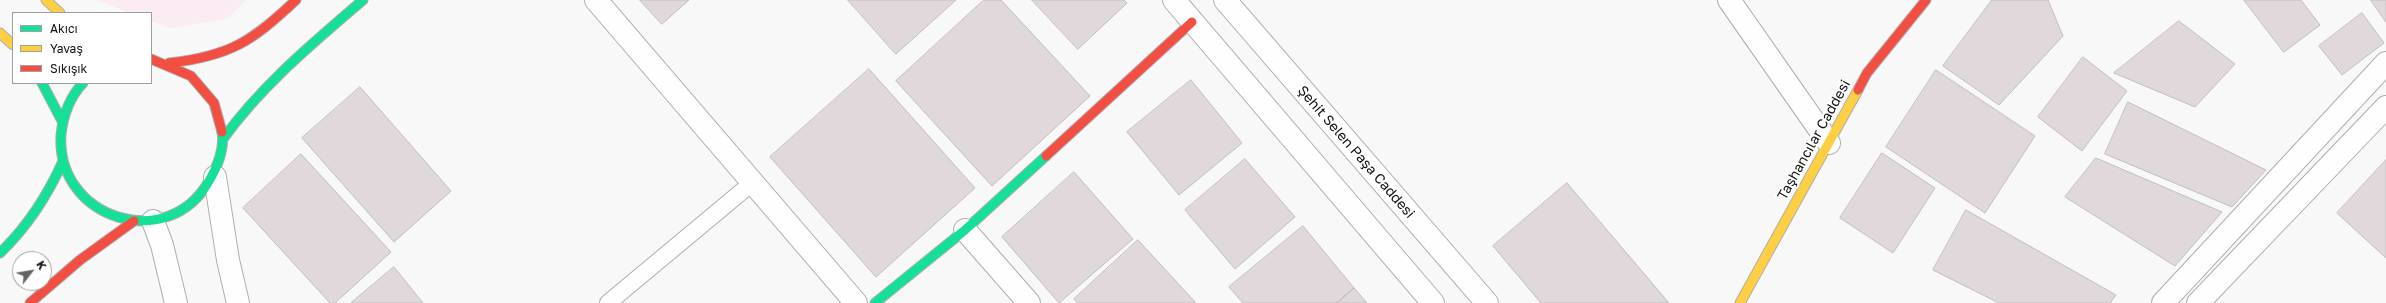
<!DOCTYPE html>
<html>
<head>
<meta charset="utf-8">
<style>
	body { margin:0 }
	#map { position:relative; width:2386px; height:303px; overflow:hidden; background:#f9f8f8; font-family:"Golos Text",sans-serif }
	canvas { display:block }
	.legend { position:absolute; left:12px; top:12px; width:140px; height:72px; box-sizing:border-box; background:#fff; border:1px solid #a1a0a1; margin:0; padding:5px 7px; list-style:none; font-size:12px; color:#141213 }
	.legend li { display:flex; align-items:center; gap:8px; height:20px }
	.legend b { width:20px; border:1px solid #a1a0a1 }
	.north { position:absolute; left:12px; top:251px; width:40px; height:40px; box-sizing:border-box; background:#fff; border:1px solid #a1a0a1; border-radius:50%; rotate:59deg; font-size:11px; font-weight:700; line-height:16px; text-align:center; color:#141213 }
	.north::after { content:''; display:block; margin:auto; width:14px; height:18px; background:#646263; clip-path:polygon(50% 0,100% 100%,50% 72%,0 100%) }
</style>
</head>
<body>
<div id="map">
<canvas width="2386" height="303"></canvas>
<ul class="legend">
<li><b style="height:5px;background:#16e098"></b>Akıcı</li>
<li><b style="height:5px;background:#ffcf43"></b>Yavaş</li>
<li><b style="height:5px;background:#f24e42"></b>Sıkışık</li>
</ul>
<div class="north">K</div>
</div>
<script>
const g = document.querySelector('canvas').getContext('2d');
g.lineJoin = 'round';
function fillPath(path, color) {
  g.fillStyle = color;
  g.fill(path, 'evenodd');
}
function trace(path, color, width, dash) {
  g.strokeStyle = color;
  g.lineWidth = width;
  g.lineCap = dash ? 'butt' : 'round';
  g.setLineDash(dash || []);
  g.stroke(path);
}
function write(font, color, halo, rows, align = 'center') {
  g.font = font + ' "Golos Text",sans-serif';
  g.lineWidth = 4;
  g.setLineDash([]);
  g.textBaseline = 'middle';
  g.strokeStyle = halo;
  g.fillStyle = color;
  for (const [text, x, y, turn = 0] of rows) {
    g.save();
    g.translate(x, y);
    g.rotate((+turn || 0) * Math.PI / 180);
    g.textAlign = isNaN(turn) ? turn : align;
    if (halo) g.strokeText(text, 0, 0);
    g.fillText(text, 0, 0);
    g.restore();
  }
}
const green = new Path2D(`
	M97 0H246L227 19 170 28 151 21V13H129Z`);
const building = new Path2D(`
	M640 0H689L662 24Z
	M848 0H956L896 54Z
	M984 0H1001L1090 96 992 186 896 81Z
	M1032 0H1124L1127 3 1078 49Z
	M1992 0H2048L2063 36 1999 105 1943 66Z
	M2244 0H2301L2320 25 2284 52Z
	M2371 0H2386V22Z
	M2362 13 2384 43 2342 75 2319 46Z
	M2179 21 2235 64 2195 107 2114 73Z
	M2083 57 2127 91 2082 151 2038 117Z
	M869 69 975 188 876 277 770 157Z
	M1936 70 2035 136 1985 213 1886 147Z
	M1191 80 1242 143 1179 195 1127 132Z
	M360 87 451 191 394 242 302 138Z
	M2128 102 2266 170 2232 207 2105 154Z
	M1882 153 1935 188 1893 253 1840 218Z
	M301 154 391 252 335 303H330L243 208Z
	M2096 158 2222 212 2175 266 2065 197Z
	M1245 159 1295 217 1235 269 1185 210Z
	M2386 160V258L2337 213Z
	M1074 172 1133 239 1059 303 1002 237Z
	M1567 183 1669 303H1541L1493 246Z
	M1966 210 2116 295 2110 303H1999L1933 270Z
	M1303 226 1354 288 1337 303H1243L1229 287Z
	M1138 240 1196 303H1078L1074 299Z
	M394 267 423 303H351Z
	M1354 288 1367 303H1337Z`);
const lane = new Path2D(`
	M608 303 752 183`);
const street = new Path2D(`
	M596 0 856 303
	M1174 0 1433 303
	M1225 0 1487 303
	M1729 0 1829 143
	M215 177 228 260 238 303
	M153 221 162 245 176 303
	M965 230 1029 303
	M2163 303 2386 63
	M2198 303 2386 107`);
const fast = new Path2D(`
	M42 83 62 121
	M83 83C69 98 63 115 61 135 56 219 168 254 209 181 217 168 225 148 222 132
	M223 139C262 85 313 43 363 0
	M0 253C28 226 47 197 63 161
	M875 303 965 230 1046 156`);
const slow = new Path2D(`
	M46 0 60 13
	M0 33 13 45
	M1740 303 1858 90`);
const jam = new Path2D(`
	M151 59 191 76 214 103 222 132
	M169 63C231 56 252 41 296 0
	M1858 90 1867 73 1926 0
	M1046 156 1192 22
	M30 303 80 260 134 221`);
const streetNames = [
	["Taşhancılar Caddesi",1814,140,-61],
	["Şehit Selen Paşa Caddesi",1356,152,49]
];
fillPath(green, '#faecf2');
fillPath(building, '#e1d8dc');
trace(building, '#bfbebe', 1);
trace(lane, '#aeadad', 18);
trace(street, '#aeadad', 24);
trace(fast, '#aeadad', 11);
trace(slow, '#aeadad', 11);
trace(jam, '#aeadad', 11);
trace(lane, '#fefefe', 16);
trace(street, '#fefefe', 22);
trace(fast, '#16e098', 9);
trace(slow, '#ffcf43', 9);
trace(jam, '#f24e42', 9);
write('14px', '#141213', '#fff', streetNames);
</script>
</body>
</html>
